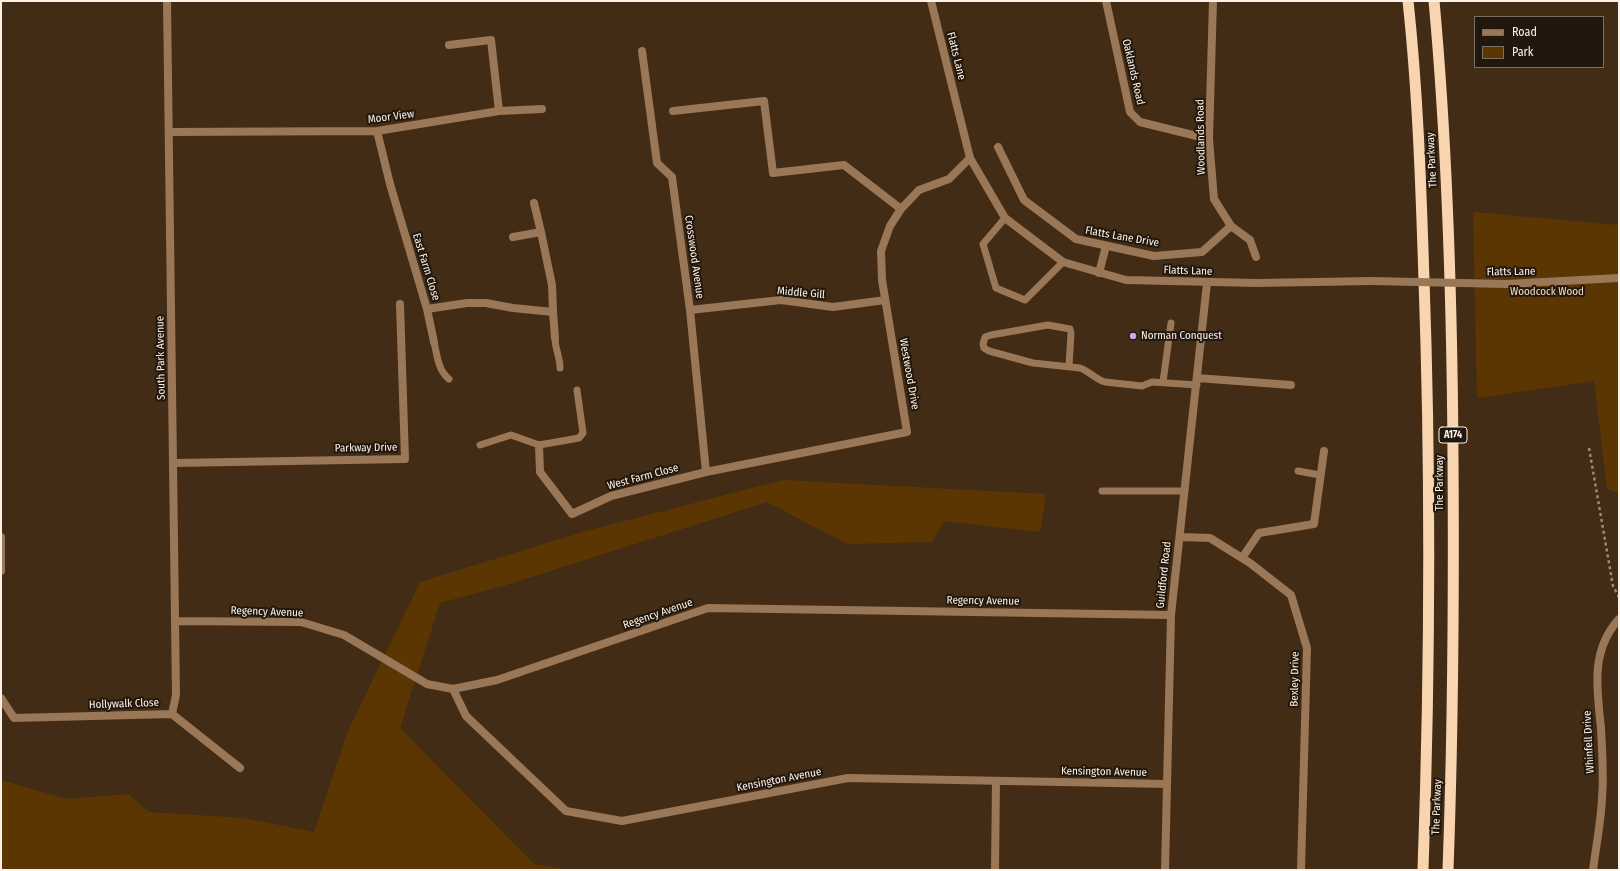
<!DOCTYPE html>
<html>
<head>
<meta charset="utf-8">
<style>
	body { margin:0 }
	#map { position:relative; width:1620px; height:871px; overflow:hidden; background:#422c16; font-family:"Fira Sans Condensed",sans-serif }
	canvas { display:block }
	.frame { position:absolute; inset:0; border:2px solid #fef2e7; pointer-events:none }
	.legend { position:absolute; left:1474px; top:16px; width:130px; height:52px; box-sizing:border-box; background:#21170d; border:1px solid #796f64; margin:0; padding:5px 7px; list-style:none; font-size:12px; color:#fef2e7 }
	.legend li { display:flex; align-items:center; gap:8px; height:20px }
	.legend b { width:20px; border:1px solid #796f64 }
</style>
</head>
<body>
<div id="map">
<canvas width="1620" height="871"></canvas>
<div class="frame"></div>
<ul class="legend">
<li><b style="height:5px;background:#9a7756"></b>Road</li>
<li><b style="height:11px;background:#5c3602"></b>Park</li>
</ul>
</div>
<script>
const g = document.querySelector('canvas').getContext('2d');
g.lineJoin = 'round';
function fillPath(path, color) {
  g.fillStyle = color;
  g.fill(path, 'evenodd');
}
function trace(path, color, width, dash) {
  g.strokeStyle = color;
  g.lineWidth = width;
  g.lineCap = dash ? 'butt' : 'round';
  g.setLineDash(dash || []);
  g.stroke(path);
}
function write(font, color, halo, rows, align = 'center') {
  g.font = font + ' "Fira Sans Condensed",sans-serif';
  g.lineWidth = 4;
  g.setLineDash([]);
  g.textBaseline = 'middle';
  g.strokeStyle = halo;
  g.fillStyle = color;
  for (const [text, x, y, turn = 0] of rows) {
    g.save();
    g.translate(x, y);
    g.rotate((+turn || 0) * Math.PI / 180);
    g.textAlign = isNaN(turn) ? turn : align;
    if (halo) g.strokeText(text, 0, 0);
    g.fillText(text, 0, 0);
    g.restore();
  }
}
const green = new Path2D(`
	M1473 212 1619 225V493L1607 489 1594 381 1477 398Z
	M783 480 1046 494 1040 532 944 521 932 542 847 544 767 502 503 586 440 603 400 728 534 864 571 870H1V780L67 799 128 794 149 812 244 818 314 832 348 731 420 582 586 531Z`);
const path = new Path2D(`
	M1589 448 1613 586 1619 597`);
const service = new Path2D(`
	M1005 218 983 244 996 288 1025 300 1063 262
	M555 338C555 349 560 356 560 368
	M434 342C437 355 438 370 449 379
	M1069 366 1071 333 1070 329 1048 325 991 335 985 337 983 344 984 348 989 351 1033 363 1080 368C1089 371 1095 379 1105 382L1142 386 1152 382 1197 385
	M1163 382 1171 323
	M480 445 511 435 539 445 579 438 583 433 577 390
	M1298 471 1320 475
	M1102 491H1185`);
const minor = new Path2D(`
	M167 1 176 695 172 714
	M1106 1 1130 112 1140 122 1209 139
	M1213 1 1209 139 1214 199 1231 226 1250 240 1256 257
	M642 51 657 163 672 177 690 310 706 472
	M499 111 542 109
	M673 111 764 101 773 173 844 165 901 209
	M377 131 390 184 427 309 467 303H486L513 308 553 312 555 338
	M169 132 377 131 499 111 491 40 449 45
	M998 147 1024 200 1076 239 1154 256 1202 252 1231 226
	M534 203 541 232
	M513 237 541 232 552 285 553 312
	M1099 273 1106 246
	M427 309 434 342
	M690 310 781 300 833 307 885 300
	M1197 378 1291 385
	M539 445 540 472 572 514 611 496 706 472 907 432 882 280 881 251 890 226 901 209 919 190 949 179 970 158
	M174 463 405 459 400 304
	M1 537V571
	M1180 537 1210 538 1250 563 1291 595 1307 648 1301 870
	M1242 558 1259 533 1314 524 1324 451
	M175 621 301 622 344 635 427 684 453 689 497 680 708 608 1171 615
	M453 689 466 716 566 811 622 821 848 778 1167 784
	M1 698 14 718 172 714 240 768
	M995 870 996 781
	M1165 870 1171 615 1207 283
	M1593 870C1596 846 1601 822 1602 798 1604 776 1602 750 1601 728 1597 689 1590 651 1619 619`);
const tertiary = new Path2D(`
	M931 1 970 158 1005 218 1063 262 1126 280 1257 283 1372 281
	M1506 284 1619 278`);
const trunk = new Path2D(`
	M1408 1C1418 94 1421 187 1424 280 1431 477 1430 673 1423 870
	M1434 1C1448 152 1452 303 1453 455 1454 593 1453 732 1448 870`);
const tertiaryBridge = new Path2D(`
	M1372 281 1506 284`);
const markers = [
	[1133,336,4,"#c8a5ef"]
];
const shields = [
	[1453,435,28]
];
const shieldNames = [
	["A174",1453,435]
];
const streetNames = [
	["Flatts Lane",956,56,76],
	["Oaklands Road",1133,72,77],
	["Moor View",391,117,-7],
	["Woodlands Road",1201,137,-91],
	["The Parkway",1432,160,-93],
	["Flatts Lane Drive",1122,237,10],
	["Crosswood Avenue",694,257,82],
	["East Farm Close",426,267,73],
	["Flatts Lane",1188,271,2],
	["Flatts Lane",1511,272,-1],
	["Middle Gill",801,293,5],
	["South Park Avenue",161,358,-91],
	["Westwood Drive",909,374,80],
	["Parkway Drive",366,448,-1],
	["West Farm Close",643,477,-15],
	["The Parkway",1440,483,-90],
	["Guildford Road",1164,575,-84],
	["Regency Avenue",983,601,1],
	["Regency Avenue",267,612,2],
	["Regency Avenue",658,614,-19],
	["Bexley Drive",1295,679,-89],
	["Hollywalk Close",124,704,-2],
	["Whinfell Drive",1589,742,-93],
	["Kensington Avenue",1104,772,1],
	["Kensington Avenue",779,780,-11],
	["The Parkway",1437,807,-88]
];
const parkNames = [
	["Woodcock Wood",1547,292]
];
const poiNames = [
	["Norman Conquest",1141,336]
];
fillPath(green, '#5c3602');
trace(path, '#9b8979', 2.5, [3, 3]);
trace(service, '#9a7756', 7);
trace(minor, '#9a7756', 8);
trace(tertiary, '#9a7756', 8);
trace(trunk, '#f8d4b0', 11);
trace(tertiaryBridge, '#9a7756', 8);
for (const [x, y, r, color] of markers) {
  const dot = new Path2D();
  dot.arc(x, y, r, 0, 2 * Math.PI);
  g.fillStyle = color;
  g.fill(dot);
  trace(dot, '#21170d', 1.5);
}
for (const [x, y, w] of shields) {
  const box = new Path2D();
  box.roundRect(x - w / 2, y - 8, w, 16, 3);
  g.fillStyle = '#21170d';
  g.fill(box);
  trace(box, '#fef2e7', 1);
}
write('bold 10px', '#fef2e7', null, shieldNames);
write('11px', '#fef2e7', '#21170d', streetNames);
write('11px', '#f7dcc3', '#21170d', parkNames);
write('11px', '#fef2e7', '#21170d', poiNames, 'left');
</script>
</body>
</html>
